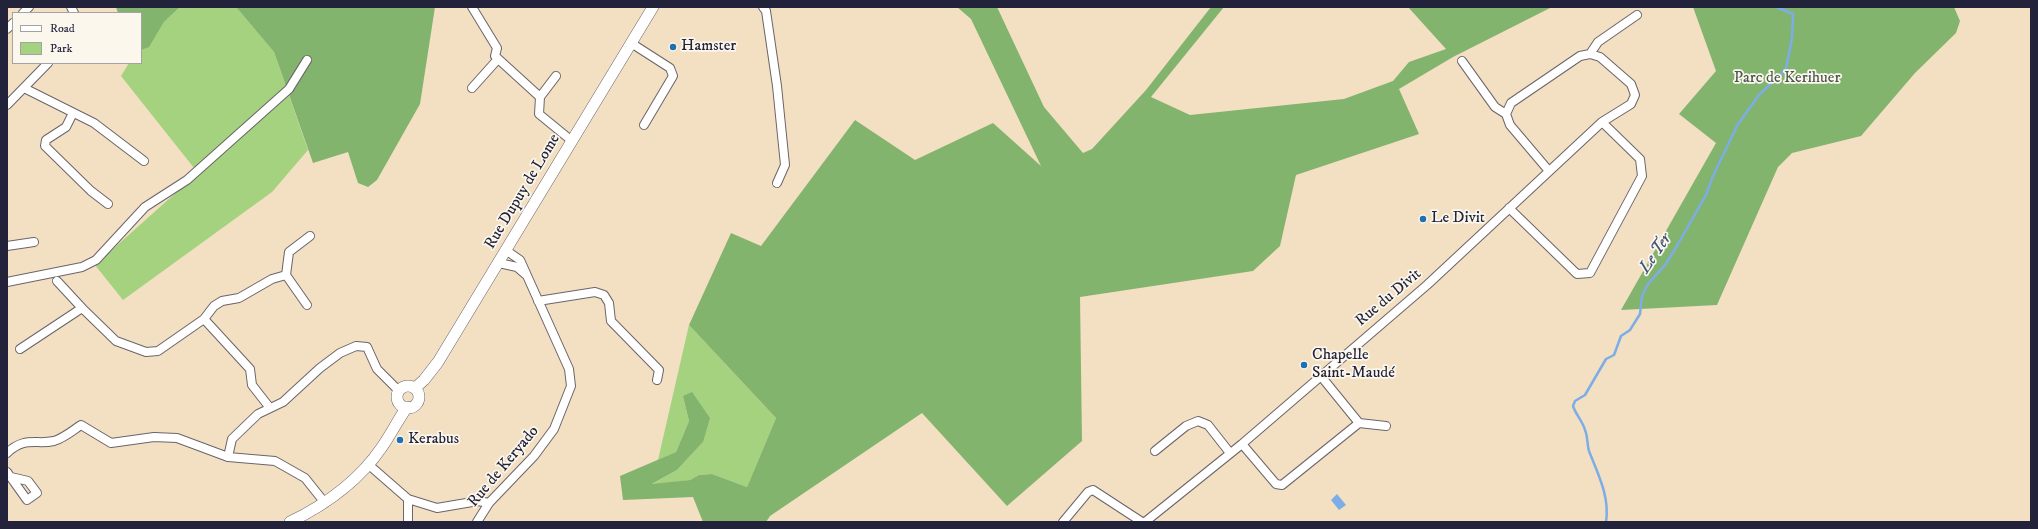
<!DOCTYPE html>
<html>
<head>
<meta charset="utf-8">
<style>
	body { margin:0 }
	#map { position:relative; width:2038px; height:529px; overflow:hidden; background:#f3dfc2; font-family:"IM FELL DW Pica",serif }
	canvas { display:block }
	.frame { position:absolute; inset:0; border:8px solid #22223b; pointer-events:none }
	.legend { position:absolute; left:12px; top:12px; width:130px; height:52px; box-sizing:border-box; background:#fbf7ec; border:1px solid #a4a2a5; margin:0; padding:5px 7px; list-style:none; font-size:12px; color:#22223b }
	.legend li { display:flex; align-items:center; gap:8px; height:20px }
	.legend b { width:20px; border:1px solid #a4a2a5 }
</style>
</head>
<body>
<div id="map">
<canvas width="2038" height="529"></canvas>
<div class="frame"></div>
<ul class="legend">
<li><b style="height:5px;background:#fff"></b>Road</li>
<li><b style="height:11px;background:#a4d27f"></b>Park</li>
</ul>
</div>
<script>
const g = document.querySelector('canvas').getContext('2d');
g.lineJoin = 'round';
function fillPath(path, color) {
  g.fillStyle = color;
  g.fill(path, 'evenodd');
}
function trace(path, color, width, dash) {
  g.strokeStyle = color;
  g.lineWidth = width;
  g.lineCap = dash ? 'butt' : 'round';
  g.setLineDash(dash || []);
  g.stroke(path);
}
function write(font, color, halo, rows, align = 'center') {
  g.font = font + ' "IM FELL DW Pica",serif';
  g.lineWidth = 3.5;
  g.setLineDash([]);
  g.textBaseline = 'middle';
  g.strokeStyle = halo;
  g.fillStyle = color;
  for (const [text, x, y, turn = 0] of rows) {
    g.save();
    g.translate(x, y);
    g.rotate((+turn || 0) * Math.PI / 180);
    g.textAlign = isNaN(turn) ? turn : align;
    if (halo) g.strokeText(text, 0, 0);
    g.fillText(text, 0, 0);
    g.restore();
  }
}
const green = new Path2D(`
	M180 7H236L274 52 308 150 272 192 123 300 95 265 198 173 121 76 129 63H141V50L149 46 164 22Z
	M689 325 776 418 747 487 712 474 699 475 690 480 651 485 677 470 703 442 683 396 689 421 676 452 658 460Z`);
const forest = new Path2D(`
	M116 7H180L164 22 149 47 141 50V13H118Z
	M236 7H435L420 104 377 180 368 187 358 183 348 152 313 163 274 52Z
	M957 7H997L1044 107 1083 153 1092 149 1146 90 1211 7H1224L1151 97 1190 115 1344 99 1393 81 1409 62 1446 49 1408 7H1552L1453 57 1399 89 1419 134 1296 175 1280 246 1253 271 1080 297 1082 441 1007 506 922 413 770 516 766 522H703L693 497 623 500 620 476 676 452 689 421 683 396 692 392 710 418 703 442 677 470 652 484 690 480 699 475 712 474 747 487 776 418 689 325 731 233 761 246 855 120 915 160 993 123 1041 166 971 19Z
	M1693 7H1954L1960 21 1956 33 1915 73 1861 136 1792 153 1778 167 1717 305 1621 310 1716 143 1679 114 1716 71Z`);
const water = new Path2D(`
	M1337 494 1346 505 1339 510 1331 500Z`);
const stream = new Path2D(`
	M1606 522C1610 497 1598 474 1589 451 1587 445 1588 437 1585 430 1583 422 1576 415 1573 406L1575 401 1585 395 1606 359 1614 355 1621 336 1630 330 1640 314 1642 296 1648 284 1665 265 1674 251 1706 195 1713 176 1738 124 1759 95 1786 69 1792 38 1793 14 1776 7`);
const street = new Path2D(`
	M71 7 74 13
	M472 7 497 48 495 56 540 97 539 114 572 141
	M763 7 766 11 777 86 785 165 777 183
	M23 13 29 7
	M7 29 13 23
	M631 43 670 68 673 76 644 125
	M1590 54 1598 42 1637 15
	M1462 61 1495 107 1506 114
	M24 88 94 123 144 161
	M472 88 498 59
	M540 97 556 76
	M7 105 48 63
	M73 113 66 127 46 140 45 146 91 191 108 204
	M1509 208 1577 274 1590 273 1642 176 1640 159 1602 122
	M7 246 34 242
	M499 263 517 267 525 274
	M286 275 307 305
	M57 281 82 308
	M7 282 82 267 96 260 145 207 187 180 289 89 307 60
	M538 301 595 292 604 295 609 303 611 321 659 370 657 380
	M204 319 250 369 252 385 270 408
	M20 349 82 308 116 341 146 352 158 351 204 319 214 306 222 301 239 298 272 279 286 275 289 252 310 236
	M1359 423 1386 426
	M1242 444 1276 484 1282 485 1359 423 1320 375
	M1155 451 1186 426 1198 421 1208 425 1230 453
	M7 453C25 436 36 445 54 441 64 438 72 431 81 425L111 443 154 437 177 438 228 457 275 461 305 478 325 503
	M228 457 232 439 258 414 283 402 320 368 340 353 356 346 367 347 377 369 399 391
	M369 465 408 499V522
	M7 472 27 500 37 493 28 481 11 477
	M408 499 437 508 478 501 489 503
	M477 522 489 503 534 456 554 429 571 386 569 369 520 260 507 251
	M1063 522 1088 492 1093 490 1142 522
	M1145 522 1242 444 1427 285 1602 122 1631 104 1635 95 1631 84 1600 57 1590 54 1580 56 1511 103 1506 114 1510 125 1549 171`);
const secondary = new Path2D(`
	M397 397a11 11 0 1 1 22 0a11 11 0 1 1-22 0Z
	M415 388 424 380 438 362 653 7
	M290 522C327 504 359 481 382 447 391 434 398 420 407 407`);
const markers = [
	[673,47,4,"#1f6fb2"],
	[1423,219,4,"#1f6fb2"],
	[1304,365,4,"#1f6fb2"],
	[400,440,4,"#1f6fb2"]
];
const poiNames = [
	["Hamster",681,47],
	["Le Divit",1431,219],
	["Chapelle",1312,356],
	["Saint-Maudé",1312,374],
	["Kerabus",408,440]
];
const parkNames = [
	["Parc de Kerihuer",1787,79]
];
const streetNames = [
	["Rue Dupuy de Lome",523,192,-59],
	["Rue du Divit",1389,298,-40],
	["Rue de Keryado",504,467,-50]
];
const waterNames = [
	["Le Ter",1656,254,-56]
];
fillPath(green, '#a4d27f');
fillPath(forest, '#83b46e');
fillPath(water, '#7cade7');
trace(stream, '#7cade7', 2.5);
trace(street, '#6b646a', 10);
trace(secondary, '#6b646a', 12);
trace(street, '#fff', 8);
trace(secondary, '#fff', 11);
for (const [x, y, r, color] of markers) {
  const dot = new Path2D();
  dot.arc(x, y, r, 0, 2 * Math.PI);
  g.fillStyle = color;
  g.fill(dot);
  trace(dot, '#fbf7ec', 1.5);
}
write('16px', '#22223b', '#fbf7ec', poiNames, 'left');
write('16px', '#49574f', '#fbf7ec', parkNames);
write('16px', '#22223b', '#fbf7ec', streetNames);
write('italic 17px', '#425377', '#fbf7ec', waterNames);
</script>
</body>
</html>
